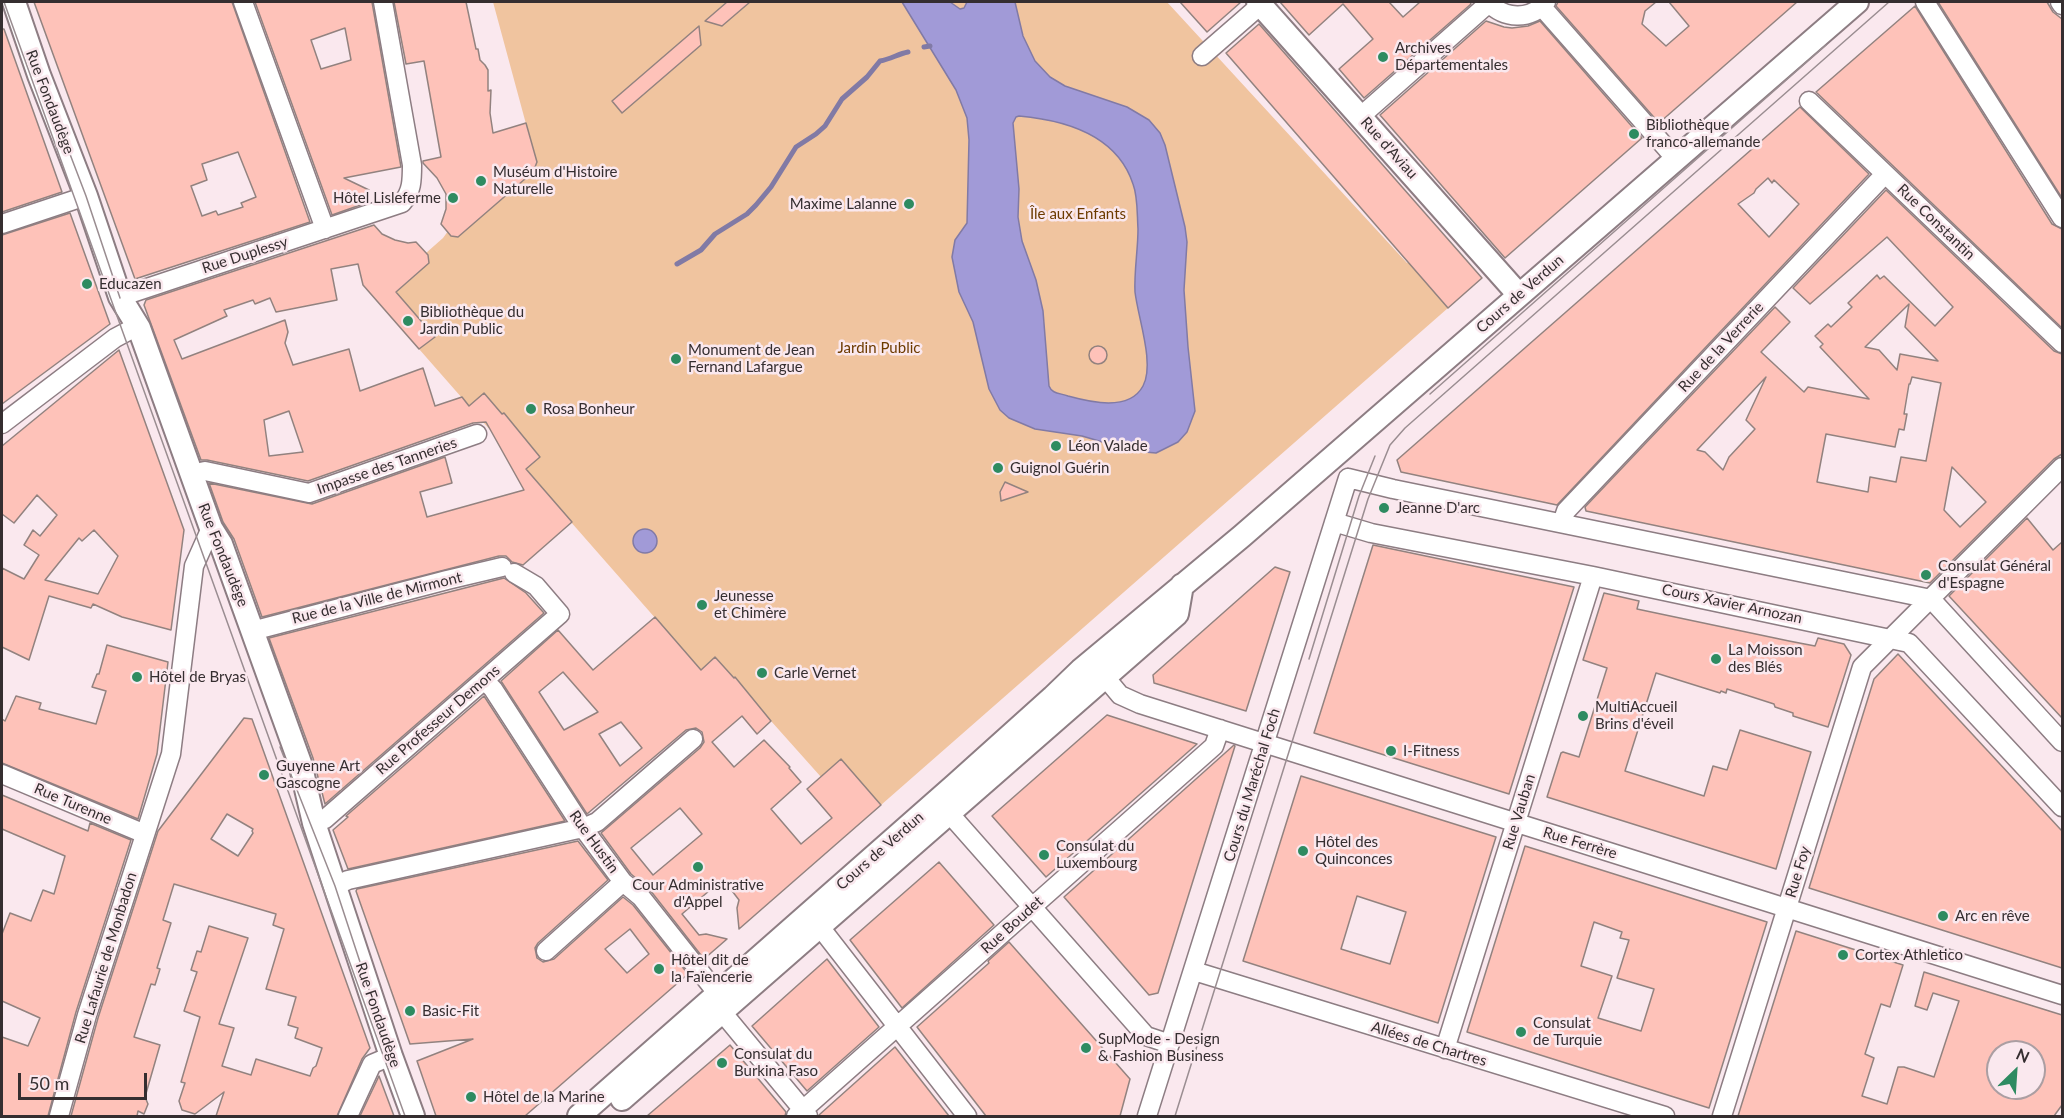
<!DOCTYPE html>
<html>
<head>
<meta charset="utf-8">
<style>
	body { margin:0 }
	#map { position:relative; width:2064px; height:1118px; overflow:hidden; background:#fae8ee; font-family:Lato,sans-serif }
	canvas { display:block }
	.frame { position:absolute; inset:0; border:3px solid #352e30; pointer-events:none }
	.north { position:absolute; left:1986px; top:1040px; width:60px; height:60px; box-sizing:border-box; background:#fae8ee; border:2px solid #ab9ea2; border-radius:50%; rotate:25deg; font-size:16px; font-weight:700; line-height:24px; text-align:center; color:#352e30 }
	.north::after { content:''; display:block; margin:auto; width:21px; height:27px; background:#2e8b61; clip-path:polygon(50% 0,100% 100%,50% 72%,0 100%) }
	.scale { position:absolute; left:18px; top:1073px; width:129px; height:27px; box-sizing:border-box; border:3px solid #352e30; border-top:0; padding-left:8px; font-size:18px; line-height:21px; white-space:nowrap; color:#352e30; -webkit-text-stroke:4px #fae8ee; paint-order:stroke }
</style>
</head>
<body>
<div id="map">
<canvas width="2064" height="1118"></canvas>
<div class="frame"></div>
<div class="north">N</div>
<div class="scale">50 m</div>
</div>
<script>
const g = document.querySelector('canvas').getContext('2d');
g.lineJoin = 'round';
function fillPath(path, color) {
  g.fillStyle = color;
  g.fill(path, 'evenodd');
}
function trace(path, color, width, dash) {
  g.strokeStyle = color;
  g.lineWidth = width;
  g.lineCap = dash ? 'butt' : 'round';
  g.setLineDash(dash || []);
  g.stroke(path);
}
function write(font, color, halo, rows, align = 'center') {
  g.font = font + ' Lato,sans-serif';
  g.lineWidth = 5;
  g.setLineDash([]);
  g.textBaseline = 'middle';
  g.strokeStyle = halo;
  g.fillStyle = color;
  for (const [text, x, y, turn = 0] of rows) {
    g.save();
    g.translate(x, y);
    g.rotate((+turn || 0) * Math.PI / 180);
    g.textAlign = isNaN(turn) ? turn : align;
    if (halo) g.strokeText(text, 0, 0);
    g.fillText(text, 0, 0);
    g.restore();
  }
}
const green = new Path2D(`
	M493 2H1167L1407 263 1409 262 1448 308 881 805 840 761 821 777 771 721 757 734 419 349 434 337 396 292 417 274 429 258 426 253 443 238 526 124Z`);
const water = new Path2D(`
	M902 2H950L960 9 964 8 967 2H1015L1023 36 1035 61 1050 77 1065 86 1127 107 1149 120 1160 133 1165 145 1185 227 1187 242 1184 290 1188 347 1195 411 1187 432 1178 442 1156 453 1133 451 1082 436 1035 429 1009 418 1000 410 989 389 973 322 959 292 952 257 955 240 967 223 969 140 967 118 956 90ZM1019 116C1064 120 1117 135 1133 184 1138 197 1137 214 1138 229 1138 250 1134 271 1135 292 1138 318 1155 364 1143 386 1129 412 1090 402 1068 396 1060 393 1052 394 1049 386L1043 311 1036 280 1022 241 1018 217 1019 189 1013 123 1016 117Z
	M633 541a12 12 0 1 1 24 0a12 12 0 1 1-24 0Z`);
const stream = new Path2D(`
	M924 47 930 46
	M677 264 701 250 715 234 747 214 756 205 771 187 796 147 816 134 825 126 842 99 867 77 880 61C891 59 898 54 908 52`);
const building = new Path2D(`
	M34 2H232L310 222 135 279ZM238 152 256 197 241 203 243 207 218 215 216 211 202 216 191 186 207 180 202 164Z
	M255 2H372L401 167 344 178 369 190 366 203 332 215ZM345 28 351 60 321 69 311 40Z
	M394 2H466L476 49H478L480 60 485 65 488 70V91L491 90 490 113 493 133 526 123 537 162 533 172 458 237 451 236 441 224 446 209V194L437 178 423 163V161L441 157 424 61 406 64Z
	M727 2H750L722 26 705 21Z
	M1180 2H1241L1207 32Z
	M1280 2H1389L1403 17 1420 2H1470L1471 4 1364 98 1339 69 1373 39 1343 4 1309 35Z
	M1558 2H1656L1645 11 1642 24 1666 46 1689 26 1669 2H1797L1659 123 1556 6Z
	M1938 2H2047L2053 12 2062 19V198Z
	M1915 6 2052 224 2062 229V328L1816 92Z
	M1486 21 1504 27 1512 28 1528 26 1540 21 1642 138 1505 258 1380 115Z
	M1259 24 1482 278 1448 308 1226 53Z
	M699 26 701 45 622 113 612 101Z
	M2 29H4L62 192 2 212Z
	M1800 107 1869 174 1557 505 1401 472 1397 460ZM1768 178 1772 183 1774 180 1799 204 1769 237 1738 204 1754 193 1756 189Z
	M1886 190 2054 351 2062 354V454L2054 459 1930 583 1586 511 1585 507 1775 307 1790 322 1761 352 1804 392 1808 387 1869 399 1820 347 1823 344 1815 336 1828 324 1831 327 1852 307 1848 303 1877 275 1880 279 1884 276 1935 326 1953 307 1887 237 1810 304 1793 288ZM1909 304 1905 327 1938 361 1900 354 1897 370 1879 350 1865 347ZM1766 377 1746 420 1755 429 1729 457 1723 470 1705 452 1697 450ZM1912 377 1941 383 1926 461 1901 457 1896 482 1870 477 1868 492 1817 482 1826 434 1895 447 1899 429 1904 430 1907 414H1904L1909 384H1910ZM1952 467 1986 502 1960 527 1944 510Z
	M70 213 110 324 2 404V235Z
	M374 225 382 234 395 240 408 243 416 242 428 255 429 263 396 292 435 337 419 349 363 285 358 264 331 269 337 300 276 312 270 298 255 304 253 300 224 310 227 316 174 340 182 359 285 320 288 332 285 343 293 365 349 349 360 391 423 368 435 406 462 397 469 406 484 393 502 414 504 413 540 457 526 469 572 522 523 565 512 562 506 556H499L262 617 234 539 223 522 209 483 312 504 445 457 452 483 420 492 427 517 524 490 486 422 473 423 308 481 207 460H201L144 305 146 300ZM289 411 303 452 269 456 264 420Z
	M1089 355a9 9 0 1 1 18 0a9 9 0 1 1-18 0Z
	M119 350 184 530 171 630 122 617 93 604 91 608 49 596 29 660 2 647V568L24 579 39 555 24 545 33 530 40 536 57 515 37 495 14 523 2 514V446ZM94 530 118 556 98 594 45 580 79 538 82 541Z
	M1005 482 1028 492 1001 501 1000 492Z
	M2027 518 2053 550 2062 542V718L1949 596Z
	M1373 545 1574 587 1509 794 1314 733Z
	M1275 567 1290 572 1246 711 1154 683 1153 675Z
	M504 578 526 593 544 613 325 804 313 758 269 638Z
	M1604 593 1639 601 1637 609 1789 641 1815 646 1818 638 1844 644 1851 655 1828 727 1793 716V713L1775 707 1774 704 1746 695 1727 689 1726 693 1721 691 1720 693 1656 673 1625 771 1704 796 1713 766 1727 770 1740 730 1811 752 1776 869 1547 797 1561 753 1563 752 1579 757 1607 668 1583 660Z
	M655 617 701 670 715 657 734 678 735 677 771 721 757 734 742 716 712 742 734 767 764 740 790 767 789 768 801 782 771 809 801 844 832 818 807 789 841 759 881 805 739 929 737 908 739 900 723 879 682 914 699 935 706 934 727 939 704 959 650 890 631 874 601 833 700 748 704 742 702 732 696 728 686 730 587 814 501 681 558 630 593 670ZM563 672 598 712 564 730 539 692ZM621 722 642 748 620 766 599 734ZM680 808 702 834 653 875 631 848Z
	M107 645 168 662 157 754 138 819 2 763V719L5 721 16 696 41 703 39 709 96 724 106 691 92 687 97 674H99Z
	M1898 654 2062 831V968L1809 888 1874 679Z
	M484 696 565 821 348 869 333 830 348 817 346 816Z
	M1107 715 1197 744 1046 877 992 816Z
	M244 718 252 719 370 1048 362 1059 337 1116H216L224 1092 195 1114 182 1110 179 1101 185 1083 181 1082 200 1017 184 1011 197 972 191 970 197 951 201 952 209 926 248 938 219 1024 234 1028 222 1066 251 1075 256 1059 310 1076 313 1068 316 1066 322 1048 295 1038 298 1028 288 1025 296 997 266 989 284 929 273 925 276 914 174 884 163 920 171 923 157 968 160 969 155 985 151 984 134 1037 160 1045 145 1097 148 1104 144 1114 138 1111 137 1116H71L98 1018 158 831ZM227 814 253 829 252 831 253 833 238 856 211 839Z
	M1234 745 1235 746 1158 993 1149 995 1064 897Z
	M1301 776 1496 837 1438 1023 1243 961ZM1357 896 1406 912 1390 964 1341 949Z
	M2 795 88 831 90 823 131 840 76 1012 48 1116H2V1037L28 1046 40 1018 2 1001V934L10 913 31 921 43 890 54 894 65 856 2 829Z
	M578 841 608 880 538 943 535 948 537 958 543 962 554 959 623 897 633 905 688 974 525 1116H436L417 1061 473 1039 410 1044 356 891 357 889ZM630 929 649 954 627 973 605 949Z
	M1525 846 1767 922 1709 1108 1467 1032ZM1594 922 1622 932 1620 938 1629 940 1617 978 1654 989 1641 1031 1598 1018 1612 976 1581 966Z
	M939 862 994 925 902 1008 850 940Z
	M1796 931 1903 965 1890 1007 1881 1004 1865 1054 1874 1058 1862 1096 1887 1104 1898 1067H1904L1934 1077 1959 1001 1933 993 1927 1010 1915 1006 1924 972 2062 1015V1105L2054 1116H1738ZM1998 1052H2034V1088H1998Z
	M1009 942 1130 1079 1120 1116H986L917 1027 989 963 988 961Z
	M827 959 879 1027 807 1091 752 1026Z
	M730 1045 786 1112 785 1116H647Z
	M895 1047 949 1116H819V1115Z
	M379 1076 394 1116H360Z`);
const minor = new Path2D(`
	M243 2 325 229
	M1488 2C1504 19 1530 21 1546 2
	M1925 2 2062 218
	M2060 2 2062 5
	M1542 7 1676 159
	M1202 56 1264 2
	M1809 101 2062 343
	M1361 116 1489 3
	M2 224 86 196
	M120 297 402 203C412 192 412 180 412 165L383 2
	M2 424 115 338 130 330 139 328
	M191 474 205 471 309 493 477 434
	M1348 478 1393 489 1931 599 2062 742
	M1334 522 1371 533 1593 576 1909 643 2062 807
	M1562 523 1566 511 1885 174
	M252 631 447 580 502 567
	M1108 665 1105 677 1120 695 1140 704 2062 995
	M484 680 493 689 583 828 623 882 641 897 717 993 722 1012 808 1116
	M2 774 145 834
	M941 804 1146 1036 1170 1044
	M314 823 325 819 560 614 536 586 514 573
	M335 886 348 880 583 828 597 822 693 739
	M820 927 967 1116
	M546 951 623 882
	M1194 971 1665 1116
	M1445 1049 1593 576
	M59 1116 87 1015 171 754 194 566 211 528
	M348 1116 372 1064 391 1056
	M796 1116 1214 746 1220 729
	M1147 1116 1348 478
	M1722 1116 1862 667 2062 467`);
const major = new Path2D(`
	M14 2 39 75 86 196 120 297 139 328 211 528 221 544 230 569 300 763 314 823 391 1056 413 1116
	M1258 2 1519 295
	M622 1099 1177 614 1182 585
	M579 1116 955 785 1053 697 1081 670 1242 536 1857 2`);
const tram = new Path2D(`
	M4 2 405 1116
	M42 81 86 196 120 298
	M1430 394 1826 45
	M1309 659 1359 496 1375 456
	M280 747 335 886 385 1038
	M1175 1116 1368 499 1390 445 1405 428 1889 2`);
const markers = [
	[1383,57,6,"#2e8b61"],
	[1634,134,6,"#2e8b61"],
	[481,181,6,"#2e8b61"],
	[453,198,6,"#2e8b61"],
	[909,204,6,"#2e8b61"],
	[87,284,6,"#2e8b61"],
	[408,321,6,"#2e8b61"],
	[676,359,6,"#2e8b61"],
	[531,409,6,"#2e8b61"],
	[1056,446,6,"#2e8b61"],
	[998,468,6,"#2e8b61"],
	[1384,508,6,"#2e8b61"],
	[1926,575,6,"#2e8b61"],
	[702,605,6,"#2e8b61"],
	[1716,659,6,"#2e8b61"],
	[762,673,6,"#2e8b61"],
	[137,677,6,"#2e8b61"],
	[1583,716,6,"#2e8b61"],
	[1391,751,6,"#2e8b61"],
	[264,775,6,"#2e8b61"],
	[1303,851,6,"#2e8b61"],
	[1044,855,6,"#2e8b61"],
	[698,867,6,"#2e8b61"],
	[1943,916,6,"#2e8b61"],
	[1843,955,6,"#2e8b61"],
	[659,969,6,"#2e8b61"],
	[410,1011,6,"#2e8b61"],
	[1521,1032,6,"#2e8b61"],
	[1086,1048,6,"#2e8b61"],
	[722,1063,6,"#2e8b61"],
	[471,1097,6,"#2e8b61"]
];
const poiNames = [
	["Archives",1395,48],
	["Départementales",1395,65],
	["Bibliothèque",1646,125],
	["franco-allemande",1646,142],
	["Muséum d'Histoire",493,172],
	["Naturelle",493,189],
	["Hôtel Lisleferme",441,198,"right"],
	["Maxime Lalanne",897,204,"right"],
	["Educazen",99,284],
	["Bibliothèque du",420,312],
	["Jardin Public",420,329],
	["Monument de Jean",688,350],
	["Fernand Lafargue",688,367],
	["Rosa Bonheur",543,409],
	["Léon Valade",1068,446],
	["Guignol Guérin",1010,468],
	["Jeanne D'arc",1396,508],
	["Consulat Général",1938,566],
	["d'Espagne",1938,583],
	["Jeunesse",714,596],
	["et Chimère",714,613],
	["La Moisson",1728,650],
	["des Blés",1728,667],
	["Carle Vernet",774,673],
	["Hôtel de Bryas",149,677],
	["MultiAccueil",1595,707],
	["Brins d'éveil",1595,724],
	["I-Fitness",1403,751],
	["Guyenne Art",276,766],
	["Gascogne",276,783],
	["Hôtel des",1315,842],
	["Quinconces",1315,859],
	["Consulat du",1056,846],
	["Luxembourg",1056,863],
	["Cour Administrative",698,885,"center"],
	["d'Appel",698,902,"center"],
	["Arc en rêve",1955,916],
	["Cortex Athletico",1855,955],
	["Hôtel dit de",671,960],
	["la Faïencerie",671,977],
	["Basic-Fit",422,1011],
	["Consulat",1533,1023],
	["de Turquie",1533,1040],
	["SupMode - Design",1098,1039],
	["& Fashion Business",1098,1056],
	["Consulat du",734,1054],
	["Burkina Faso",734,1071],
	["Hôtel de la Marine",483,1097]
];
const streetNames = [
	["Rue Fondaudège",50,102,69],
	["Rue d'Aviau",1389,148,48],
	["Rue Constantin",1936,222,44],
	["Rue Duplessy",245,255,-18],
	["Cours de Verdun",1520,294,-41],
	["Rue de la Verrerie",1721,347,-47],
	["Impasse des Tanneries",387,466,-19],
	["Rue Fondaudège",223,555,68],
	["Rue de la Ville de Mirmont",377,598,-14],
	["Cours Xavier Arnozan",1732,604,12],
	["Rue Professeur Demons",438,720,-41],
	["Cours du Maréchal Foch",1252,785,-73],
	["Rue Turenne",73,804,23],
	["Rue Vauban",1519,812,-73],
	["Rue Hustin",594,842,54],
	["Rue Ferrère",1580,843,17],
	["Cours de Verdun",880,851,-41],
	["Rue Foy",1798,872,-73],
	["Rue Boudet",1012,925,-42],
	["Rue Lafaurie de Monbadon",106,958,-73],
	["Rue Fondaudège",378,1015,71],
	["Allées de Chartres",1429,1044,17]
];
const parkNames = [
	["Île aux Enfants",1078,214],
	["Jardin Public",879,348]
];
fillPath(green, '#f0c49f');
fillPath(water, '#a19ad7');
trace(water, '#817aa5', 1.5);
trace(stream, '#817aa5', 5);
fillPath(building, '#fec2b9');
trace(building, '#92827f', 1.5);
trace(minor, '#8d7d83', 21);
trace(major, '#8d7d83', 26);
trace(minor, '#fff', 18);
trace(major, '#fff', 22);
trace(tram, '#9a8d91', 1.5);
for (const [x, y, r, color] of markers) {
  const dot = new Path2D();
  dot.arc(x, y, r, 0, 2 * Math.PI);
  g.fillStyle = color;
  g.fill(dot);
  trace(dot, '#fae8ee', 2);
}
write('15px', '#352e30', '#fae8ee', poiNames, 'left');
write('15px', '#352e30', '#fae8ee', streetNames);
write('15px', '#6d3b00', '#fae8ee', parkNames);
</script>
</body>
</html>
